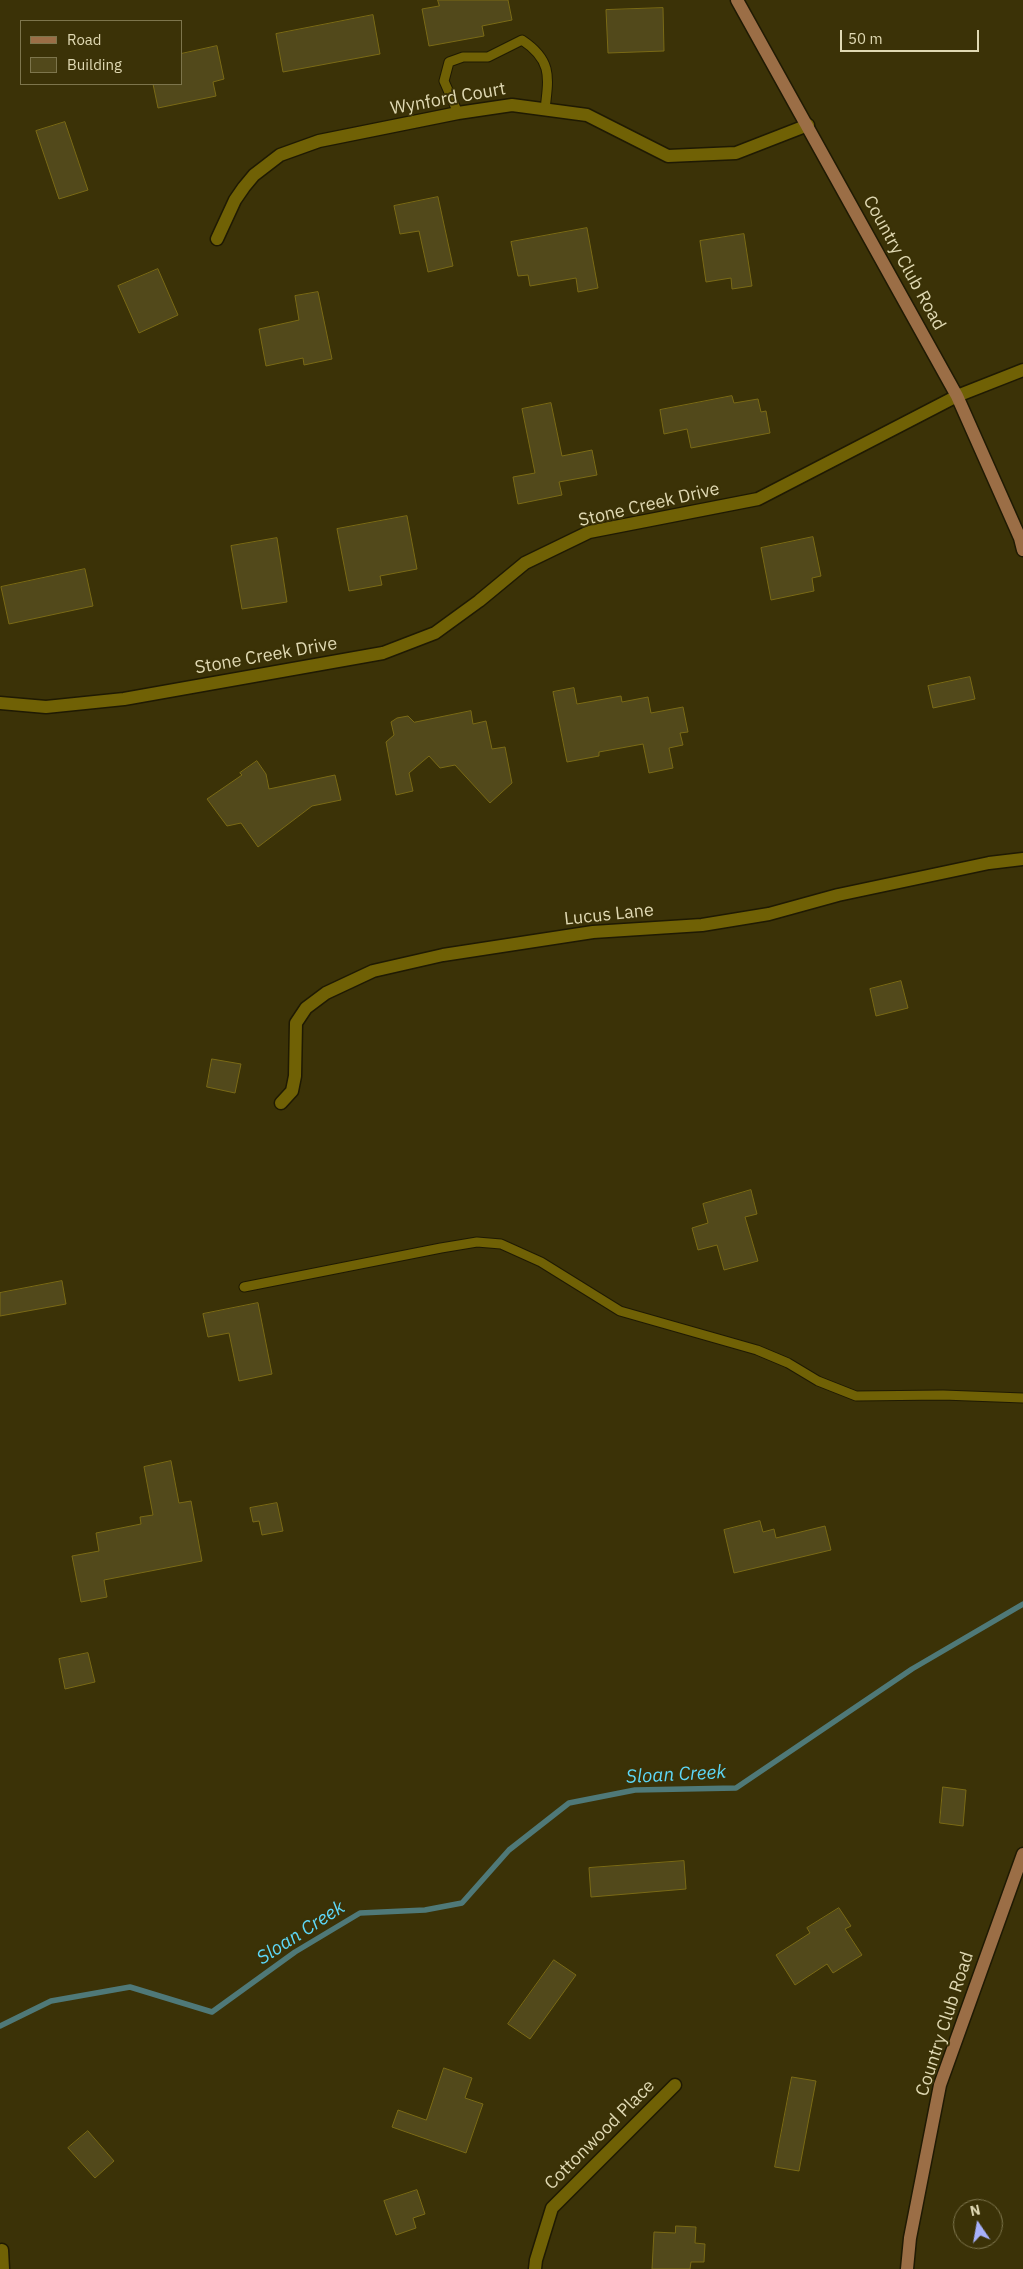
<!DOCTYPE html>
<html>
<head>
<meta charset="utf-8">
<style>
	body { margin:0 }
	#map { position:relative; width:1023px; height:2269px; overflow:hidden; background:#3b3207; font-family:"IBM Plex Sans",sans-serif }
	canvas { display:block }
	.legend { position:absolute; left:20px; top:20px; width:162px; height:65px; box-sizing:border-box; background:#3b3207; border:1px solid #7d754c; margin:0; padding:6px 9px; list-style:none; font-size:15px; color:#e0d9b3 }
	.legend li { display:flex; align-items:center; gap:10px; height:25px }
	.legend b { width:25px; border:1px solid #7d754c }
	.north { position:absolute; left:953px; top:2199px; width:50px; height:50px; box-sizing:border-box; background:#3b3207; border:1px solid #7d754c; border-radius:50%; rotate:348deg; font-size:14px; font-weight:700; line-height:20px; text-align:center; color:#e0d9b3 }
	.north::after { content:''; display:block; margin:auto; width:18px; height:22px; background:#a7b1fc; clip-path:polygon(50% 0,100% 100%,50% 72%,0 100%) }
	.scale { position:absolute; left:840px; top:30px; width:139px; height:22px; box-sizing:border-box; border:2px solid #e0d9b3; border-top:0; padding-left:6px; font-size:15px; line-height:18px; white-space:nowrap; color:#e0d9b3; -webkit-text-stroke:4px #3b3207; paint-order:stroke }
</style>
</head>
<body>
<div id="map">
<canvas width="1023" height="2269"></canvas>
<ul class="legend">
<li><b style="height:6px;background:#9b6e46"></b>Road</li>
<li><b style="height:14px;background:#52491b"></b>Building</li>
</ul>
<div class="north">N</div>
<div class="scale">50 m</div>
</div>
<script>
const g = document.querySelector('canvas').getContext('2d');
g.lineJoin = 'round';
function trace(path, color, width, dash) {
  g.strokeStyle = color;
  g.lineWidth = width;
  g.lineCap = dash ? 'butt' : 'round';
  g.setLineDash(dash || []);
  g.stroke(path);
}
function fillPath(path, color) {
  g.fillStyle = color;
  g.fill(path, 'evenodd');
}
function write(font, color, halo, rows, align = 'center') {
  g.font = font + ' "IBM Plex Sans",sans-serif';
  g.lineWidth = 4;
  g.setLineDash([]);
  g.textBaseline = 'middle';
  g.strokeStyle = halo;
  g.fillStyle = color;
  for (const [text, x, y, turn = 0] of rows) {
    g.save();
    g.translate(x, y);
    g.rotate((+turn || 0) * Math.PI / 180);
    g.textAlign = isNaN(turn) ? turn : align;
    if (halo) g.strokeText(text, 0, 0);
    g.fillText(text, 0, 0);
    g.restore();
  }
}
const stream = new Path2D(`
	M0 2026 51 2001 130 1987 212 2012 295 1952 360 1913 425 1910 462 1903 509 1850 569 1803 635 1790 736 1788 912 1669 1023 1604`);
const building = new Path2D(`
	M438 0H508L512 20 482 26 484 36 429 46 422 9 439 6Z
	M663 8 664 51 608 53 606 10Z
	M373 15 380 54 283 72 276 34Z
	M217 46 224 79 213 82 216 96 158 108 153 84H181V54Z
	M65 122 88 190 59 199 36 131Z
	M438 197 453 266 428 272 419 231 400 234 394 206Z
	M587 228 598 288 578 292 576 278 530 286 528 275 518 276 511 242Z
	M744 234 752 286 732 289 731 278 706 282 700 241Z
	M158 269 178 315 139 333 118 286Z
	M318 292 332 359 304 365 303 358 266 366 259 329 299 320 295 296Z
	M732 396 734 403 758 399 761 412 766 411 770 433 691 448 687 429 664 434 660 410Z
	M551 403 562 456 592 450 597 475 559 482 562 495 518 504 513 477 535 473 522 409Z
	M407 516 417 569 380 576 382 585 349 591 337 529Z
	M813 537 821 576 812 578 814 591 771 600 761 548Z
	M277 538 287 602 242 609 231 546Z
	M85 569 93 606 9 624 1 587Z
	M970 677 975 699 933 708 928 686Z
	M574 688 577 704 621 696 622 702 648 697 651 713 683 707 688 732 680 733 683 745 669 748 673 768 649 773 643 744 599 752V756L567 762 553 692Z
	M471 711 473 724 486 721 492 749 505 747 512 783 490 803 455 765 440 768 429 756 409 773 413 791 396 795 386 742 394 735 391 722 397 718 408 716 414 722Z
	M257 761 266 774 269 789 335 775 341 800 312 806 258 847 241 823 227 826 207 799 242 775 240 773Z
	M901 981 908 1008 876 1016 870 989Z
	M212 1059 241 1064 235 1093 207 1087Z
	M751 1190 757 1214 745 1217 758 1261 724 1270 717 1245 698 1250 692 1228 708 1223 703 1204Z
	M62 1281 66 1304 0 1316V1293Z
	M258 1303 272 1374 239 1381 229 1333 208 1337 203 1314Z
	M171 1461 179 1503 191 1501 202 1561 104 1580 107 1597 81 1602 72 1556 99 1551 96 1533 141 1524 140 1517 153 1515 144 1467Z
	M277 1503 283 1531 262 1535 259 1521 253 1522 250 1508Z
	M760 1521 763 1532 774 1529 776 1538 825 1526 831 1550 734 1573 724 1530Z
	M88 1653 95 1682 65 1689 59 1659Z
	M943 1787 966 1790 963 1826 940 1823Z
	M684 1861 686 1889 591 1897 589 1868Z
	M839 1908 851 1926 845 1929 862 1955 833 1973 827 1964 795 1985 776 1955 810 1933 807 1928Z
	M554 1960 576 1975 530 2039 508 2024Z
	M444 2068 472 2078 465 2098 483 2104 466 2153 392 2127 398 2110 426 2120Z
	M792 2077 816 2081 799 2171 775 2167Z
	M88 2131 114 2161 95 2178 68 2148Z
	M417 2190 425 2214 413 2218 416 2228 396 2235 384 2201Z
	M676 2226 696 2227 695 2243 705 2244 704 2262H691L690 2269H652L654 2232 675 2233Z`);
const lane = new Path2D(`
	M458 113 444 81 449 62 463 57H488L522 40C552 60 549 76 545 109
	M244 1287 441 1248 477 1242 501 1244 541 1262 620 1311 757 1350 788 1363 818 1381 856 1396 943 1395 1023 1398`);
const street = new Path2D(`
	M217 239 235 200 244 187 254 175 280 155 319 141 458 113 512 105 587 115 668 156 736 153 808 125
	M0 703 46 707 124 699 383 653 435 633 479 601 525 563 589 532 758 499 957 396 1023 370
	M281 1103 292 1091 295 1076 296 1023 306 1008 326 993 373 971 443 955 593 932 702 925 769 914 838 895 989 863 1023 859
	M2 2250 3 2269
	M535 2269 536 2260 552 2208 675 2085`);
const secondary = new Path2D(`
	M737 0 957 396 1020 538 1023 550
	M907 2269 910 2238 940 2085 1023 1854`);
const streetNames = [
	["Wynford Court",448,99,-10],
	["Country Club Road",904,263,61],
	["Stone Creek Drive",649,505,-13],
	["Stone Creek Drive",266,656,-10],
	["Lucus Lane",609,915,-6],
	["Country Club Road",945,2024,-72],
	["Cottonwood Place",600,2135,-45]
];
const waterNames = [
	["Sloan Creek",676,1775,-3],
	["Sloan Creek",301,1933,-33]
];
trace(stream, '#4f7978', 5.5);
fillPath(building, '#52491b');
trace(building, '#7a6a16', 1);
trace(lane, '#1f1a03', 11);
trace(street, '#1f1a03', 15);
trace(secondary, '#1f1a03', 15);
trace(lane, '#706105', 9);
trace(street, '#706105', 12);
trace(secondary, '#9b6e46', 12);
write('18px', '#e0d9b3', '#3b3207', streetNames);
write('italic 19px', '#5dd7f7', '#3b3207', waterNames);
</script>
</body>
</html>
